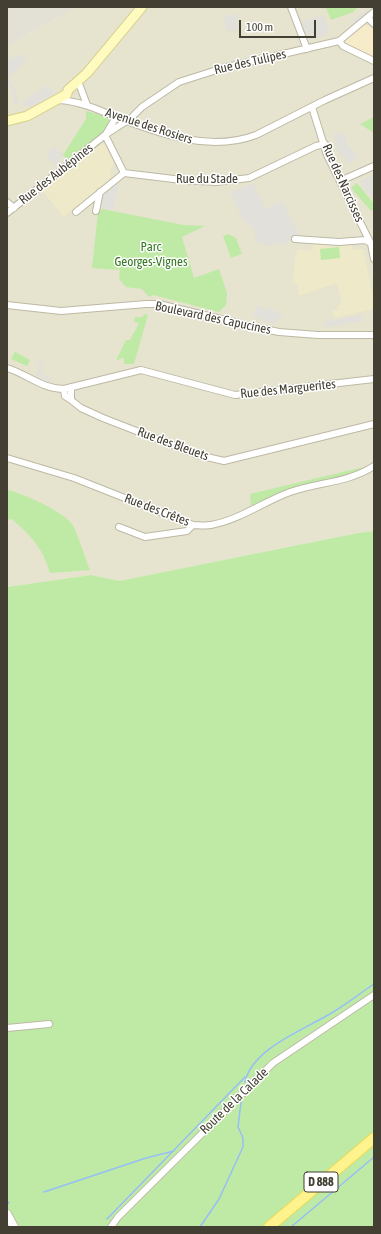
<!DOCTYPE html>
<html>
<head>
<meta charset="utf-8">
<style>
	body { margin:0 }
	#map { position:relative; width:381px; height:1234px; overflow:hidden; background:#f2f0e1; font-family:"Asap Condensed",sans-serif }
	canvas { display:block }
	.frame { position:absolute; inset:0; border:8px solid #433f32; pointer-events:none }
	.scale { position:absolute; left:239px; top:20px; width:77px; height:18px; box-sizing:border-box; border:2px solid #433f32; border-top:0; padding-left:5px; font-size:12px; line-height:14px; white-space:nowrap; color:#433f32; -webkit-text-stroke:3px #fff; paint-order:stroke }
</style>
</head>
<body>
<div id="map">
<canvas width="381" height="1234"></canvas>
<div class="frame"></div>
<div class="scale">100 m</div>
</div>
<script>
const g = document.querySelector('canvas').getContext('2d');
g.lineJoin = 'round';
function fillPath(path, color) {
  g.fillStyle = color;
  g.fill(path, 'evenodd');
}
function trace(path, color, width, dash) {
  g.strokeStyle = color;
  g.lineWidth = width;
  g.lineCap = dash ? 'butt' : 'round';
  g.setLineDash(dash || []);
  g.stroke(path);
}
function write(font, color, halo, rows, align = 'center') {
  g.font = font + ' "Asap Condensed",sans-serif';
  g.lineWidth = 3;
  g.setLineDash([]);
  g.textBaseline = 'middle';
  g.strokeStyle = halo;
  g.fillStyle = color;
  for (const [text, x, y, turn = 0] of rows) {
    g.save();
    g.translate(x, y);
    g.rotate((+turn || 0) * Math.PI / 180);
    g.textAlign = isNaN(turn) ? turn : align;
    if (halo) g.strokeText(text, 0, 0);
    g.fillText(text, 0, 0);
    g.restore();
  }
}
const residential = new Path2D(`
	M77 7H374V531L358 533 119 581 91 575 7 587V46Z`);
const commercial = new Path2D(`
	M364 24 374 29V59L343 41Z`);
const industrial = new Path2D(`
	M7 7H77L7 46Z`);
const education = new Path2D(`
	M101 144H105L114 163 110 173 111 180 63 217 42 190Z
	M313 244H352L353 250 363 249 374 299V309L334 318 332 311 338 310 337 306 340 305 341 300 337 283 299 296 297 283H292L296 252 299 249 313 251Z`);
const green = new Path2D(`
	M322 7H358L353 12 331 20 326 8 322 9Z
	M86 111 105 116 109 120C108 135 80 152 69 161L63 155 86 119Z
	M374 117V133L360 124Z
	M357 183 374 204V209L371 211 351 188Z
	M102 209 184 225 205 226 182 237 194 278 219 269 227 293 226 305 219 312 153 295 149 297 142 289 126 287 119 279 120 270 92 268 98 213Z
	M228 234 236 238 242 254 231 258 223 236Z
	M339 247 340 258 321 260 320 249Z
	M144 314 148 315 134 364H124V358L116 360 126 340H130L139 323 134 322 135 317H143Z
	M15 352 30 360 27 366 11 359Z
	M368 466 358 473 251 507 250 494Z
	M7 490C23 493 62 511 72 524 78 534 85 558 90 570L50 573C43 548 31 536 12 519L7 520Z
	M374 531V1227H7V587L91 575 119 581 358 533Z`);
const parking = new Path2D(`
	M366 10 370 12 353 26 350 23Z
	M237 14 238 30 226 31 224 16Z
	M324 15 328 32 324 36 308 40 301 22Z
	M20 54 27 61 8 77 14 88 19 103 15 105 11 88 7 85V60Z
	M48 85 54 94 33 108 24 105 22 102Z
	M343 132 348 146 358 155 349 164 338 151 333 135Z
	M53 147 63 154 56 165 46 157Z
	M371 176 374 181V198L367 192 360 182Z
	M117 182 119 185 113 210 101 208 104 192H108Z
	M253 184 266 209 282 201 299 235 288 241 286 246 277 243 268 246 254 241 256 234 248 221 244 222 230 192Z
	M257 306 264 308 262 311 264 312 267 307 283 315 273 324 253 316Z
	M361 315 363 321 329 327 323 322Z
	M41 358 44 359 40 374 41 373 51 379 49 383 36 375Z`);
const stream = new Path2D(`
	M245 1082C252 1049 303 1030 328 1015 344 1006 359 994 374 984
	M44 1192 146 1158 174 1151
	M7 1205 9 1202
	M107 1219 245 1077
	M200 1227 219 1199 243 1147V1138L238 1127 241 1102
	M291 1227 374 1157`);
const minor = new Path2D(`
	M291 7 307 49
	M368 18 374 24
	M339 41 343 46 374 61
	M78 81 87 105
	M58 100C78 101 95 108 113 116 159 133 208 153 256 135L325 100 374 78
	M312 107 327 155 371 244 374 259
	M131 121 133 116 142 107 179 82 223 68 339 41 374 12
	M106 134 116 117
	M105 135 124 173
	M124 173 182 180 216 182 249 178 316 146 325 144
	M340 181 374 166
	M7 202 14 208
	M96 211 100 192
	M76 212 124 173
	M7 213 105 135 128 120
	M295 239 339 242 365 240 371 243
	M7 305 61 311 146 304H159L249 326 279 332 318 335H374
	M7 368C27 374 42 389 64 389L141 370 235 395 374 379
	M64 389 65 396 71 400V387
	M71 400 81 408 103 418 198 455 224 461 374 424
	M7 458 74 478 193 525C198 525 205 526 211 525 239 520 263 502 290 492 318 482 348 483 374 466
	M119 527 145 537 187 531 193 525
	M7 1028 49 1024
	M111 1227 118 1217 273 1063 374 995`);
const tertiary = new Path2D(`
	M7 1214 14 1227`);
const secondary = new Path2D(`
	M7 121 27 116 67 94 68 90 87 73 142 7`);
const primary = new Path2D(`
	M269 1227 374 1138`);
const shields = [
	[321,1182,34]
];
const shieldNames = [
	["D 888",321,1182]
];
const streetNames = [
	["Rue des Tulipes",250,62,-13],
	["Avenue des Rosiers",149,126,18],
	["Rue des Aubépines",56,174,-38],
	["Rue du Stade",207,179],
	["Rue des Narcisses",343,183,66],
	["Boulevard des Capucines",213,318,12],
	["Rue des Marguerites",288,389,-6],
	["Rue des Bleuets",173,444,20],
	["Rue des Crêtes",157,510,21],
	["Route de la Calade",234,1101,-44]
];
const parkNames = [
	["Parc",151,247],
	["Georges-Vignes",151,262]
];
fillPath(residential, '#e6e3ce');
fillPath(commercial, '#f7ecc9');
fillPath(industrial, '#e3e0d6');
fillPath(education, '#ede9c9');
fillPath(green, '#bfeaa6');
fillPath(parking, '#e2e0da');
trace(stream, '#97bef5', 1.5);
trace(minor, '#bdb9a4', 8);
trace(tertiary, '#bdb9a4', 10);
trace(secondary, '#d5cf8d', 11);
trace(primary, '#ebd955', 12);
trace(minor, '#fff', 6);
trace(tertiary, '#fff', 8);
trace(secondary, '#fffbbe', 9);
trace(primary, '#fff38d', 10);
for (const [x, y, w] of shields) {
  const box = new Path2D();
  box.roundRect(x - w / 2, y - 10, w, 20, 3);
  g.fillStyle = '#fff';
  g.fill(box);
  trace(box, '#433f32', 1);
}
write('bold 12px', '#433f32', null, shieldNames);
write('13px', '#433f32', '#fff', streetNames);
write('13px', '#337822', '#fff', parkNames);
</script>
</body>
</html>
